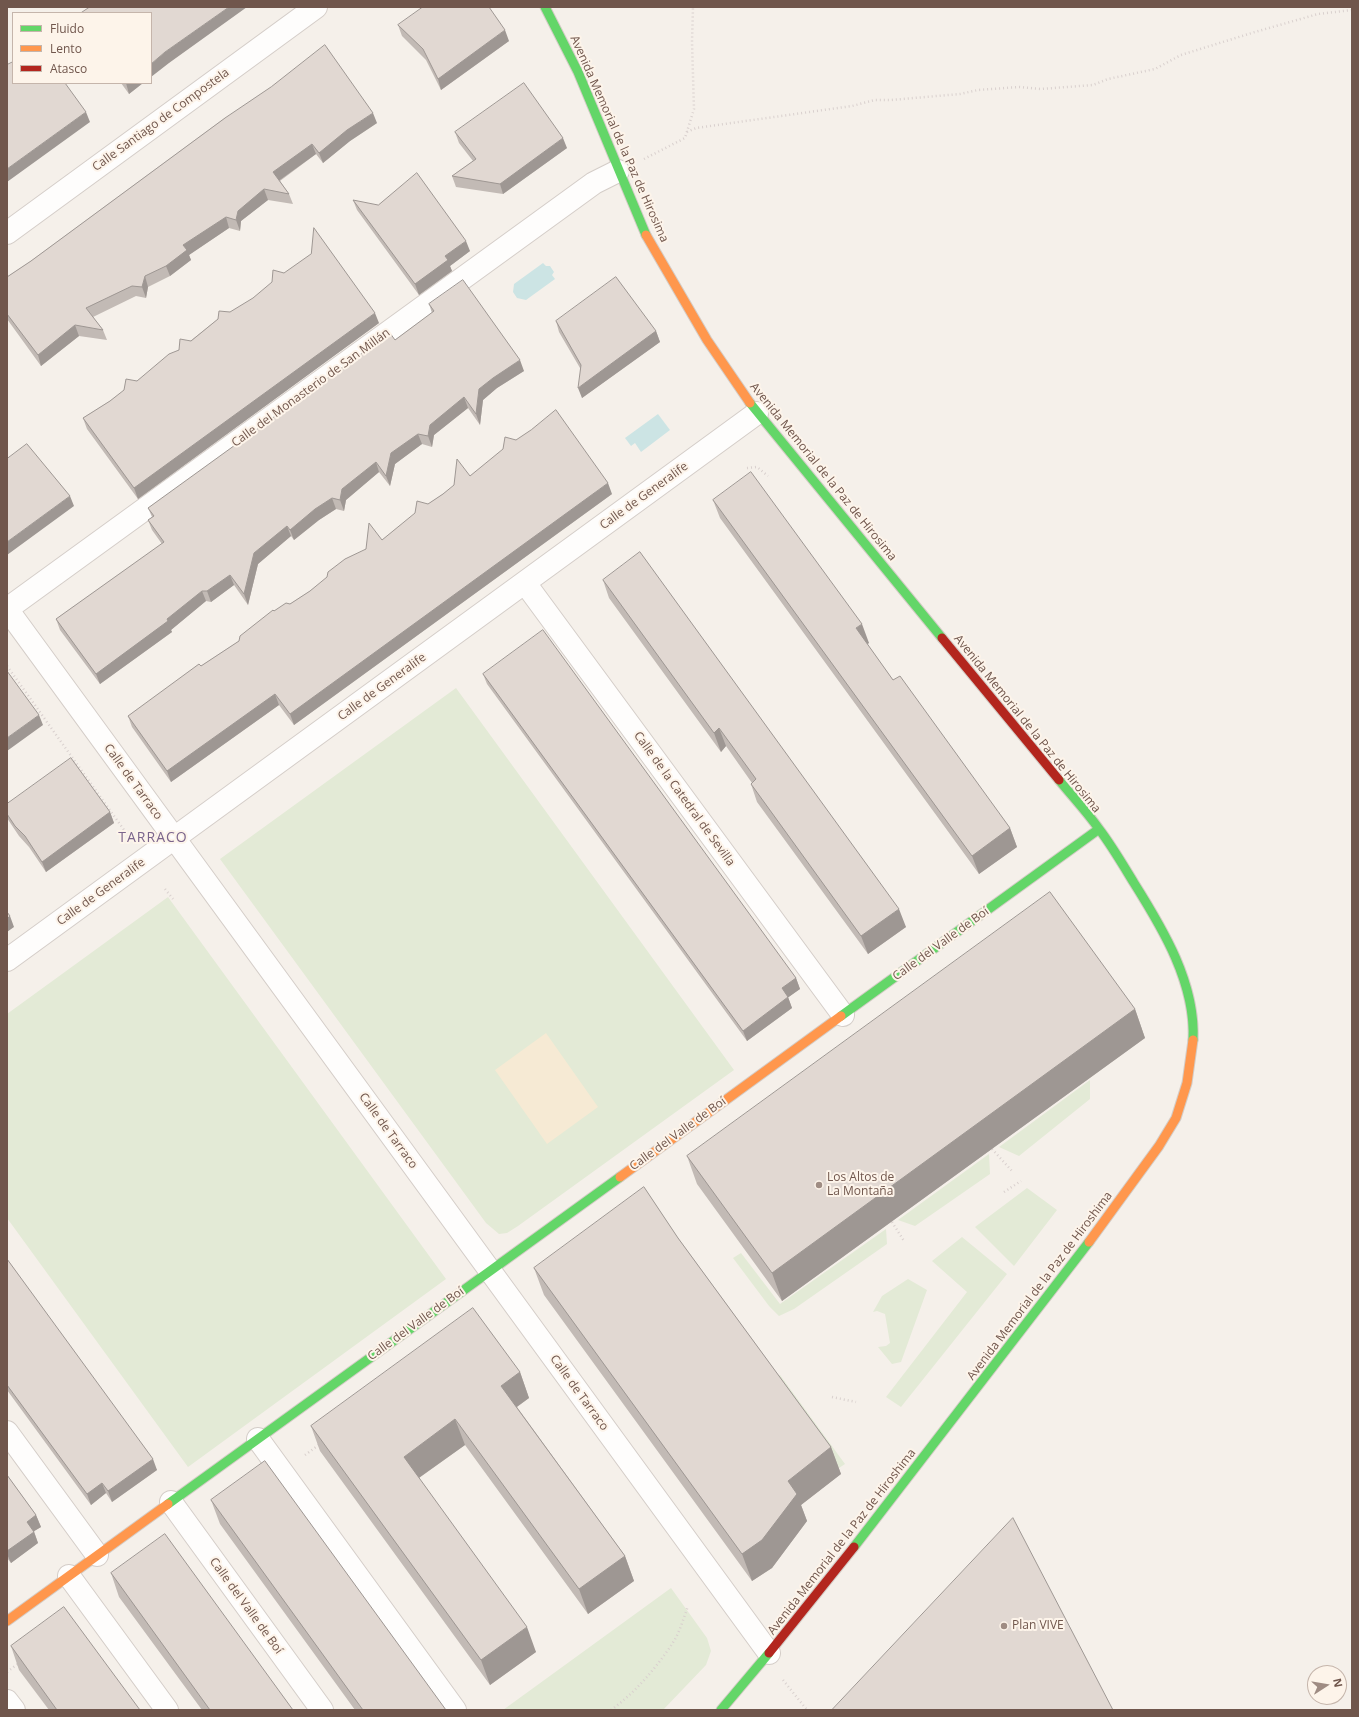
<!DOCTYPE html>
<html>
<head>
<meta charset="utf-8">
<style>
	body { margin:0 }
	#map { position:relative; width:1359px; height:1717px; overflow:hidden; background:#f5f0ea; font-family:"Open Sans",sans-serif }
	canvas { display:block }
	.frame { position:absolute; inset:0; border:8px solid #70564c; pointer-events:none }
	.legend { position:absolute; left:12px; top:12px; width:140px; height:72px; box-sizing:border-box; background:#fdf4ea; border:1px solid #c5b5ab; margin:0; padding:5px 7px; list-style:none; font-size:12px; color:#70564c }
	.legend li { display:flex; align-items:center; gap:8px; height:20px }
	.legend b { width:20px; border:1px solid #c5b5ab }
	.north { position:absolute; left:1307px; top:1665px; width:40px; height:40px; box-sizing:border-box; background:#fdf4ea; border:1px solid #c5b5ab; border-radius:50%; rotate:78deg; font-size:11px; font-weight:700; line-height:16px; text-align:center; color:#70564c }
	.north::after { content:''; display:block; margin:auto; width:14px; height:18px; background:#9f8c83; clip-path:polygon(50% 0,100% 100%,50% 72%,0 100%) }
</style>
</head>
<body>
<div id="map">
<canvas width="1359" height="1717"></canvas>
<div class="frame"></div>
<ul class="legend">
<li><b style="height:5px;background:#63d668"></b>Fluido</li>
<li><b style="height:5px;background:#ff974d"></b>Lento</li>
<li><b style="height:5px;background:#b3261e"></b>Atasco</li>
</ul>
<div class="north">N</div>
</div>
<script>
const g = document.querySelector('canvas').getContext('2d');
g.lineJoin = 'round';
function fillPath(path, color) {
  g.fillStyle = color;
  g.fill(path, 'evenodd');
}
function trace(path, color, width, dash) {
  g.strokeStyle = color;
  g.lineWidth = width;
  g.lineCap = dash ? 'butt' : 'round';
  g.setLineDash(dash || []);
  g.stroke(path);
}
function write(font, color, halo, rows, align = 'center') {
  g.font = font + ' "Open Sans",sans-serif';
  g.lineWidth = 4;
  g.setLineDash([]);
  g.textBaseline = 'middle';
  g.strokeStyle = halo;
  g.fillStyle = color;
  for (const [text, x, y, turn = 0] of rows) {
    g.save();
    g.translate(x, y);
    g.rotate((+turn || 0) * Math.PI / 180);
    g.textAlign = isNaN(turn) ? turn : align;
    if (halo) g.strokeText(text, 0, 0);
    g.fillText(text, 0, 0);
    g.restore();
  }
}
const green = new Path2D(`
	M456 688 734 1070 518 1226 507 1233 499 1234 486 1223 220 859Z
	M168 897 446 1279 188 1467 7 1218V1014Z
	M1090 1080V1099L1019 1156 999 1147Z
	M989 1154 990 1174 915 1226 898 1220Z
	M1027 1188 1057 1210 1014 1266 975 1227Z
	M886 1229 887 1244 794 1309 779 1316 769 1306 733 1258 741 1253 780 1304Z
	M962 1237 1007 1274 901 1407 886 1397 967 1292 932 1261Z
	M908 1279 927 1290 901 1362 892 1364 878 1347 886 1346 890 1343 885 1314 877 1311 873 1312 882 1296Z
	M780 1375 845 1464 839 1468 774 1379Z
	M671 1588 707 1638 711 1651 706 1665 663 1710H503Z`);
const sand = new Path2D(`
	M546 1033 598 1107 547 1144 495 1070Z`);
const water = new Path2D(`
	M543 263 546 266H550L554 272 552 275 555 279 526 300 517 298 513 292 514 284Z
	M658 414 670 430 641 452 635 443 631 446 625 438Z`);
const path = new Path2D(`
	M687 132 696 128 852 106 875 100H891L960 94 978 90 1019 87 1041 89 1093 85 1108 79 1155 69 1181 55 1255 32 1318 14 1352 10
	M644 159 685 138 694 109 692 42 693 7
	M747 468 757 467 768 476
	M7 666 129 837
	M165 889 173 899
	M992 1149 1012 1171
	M1004 1192 1021 1181
	M892 1222 904 1241
	M832 1397 856 1402
	M305 1455 320 1444
	M7 1672 19 1663
	M783 1680 807 1710
	M611 1710C636 1692 657 1667 674 1641 680 1631 684 1617 688 1606`);
const street = new Path2D(`
	M7 233 316 7
	M525 583 843 1015
	M7 609 769 1653
	M7 609 594 183 618 171
	M7 960 757 413
	M7 1432 97 1555
	M258 1439 455 1710
	M171 1502 322 1710
	M69 1576 167 1710
	M7 1701 14 1710`);
const fast = new Path2D(`
	M545 7 578 72 646 235
	M750 403 942 638
	M1059 780C1072 796 1087 812 1099 829 1112 846 1123 865 1134 883 1163 929 1196 984 1193 1040
	M841 1016 1099 829
	M168 1504 620 1177
	M854 1547 1089 1242
	M721 1710 769 1653`);
const slow = new Path2D(`
	M646 235 707 340 750 403
	M620 1177 841 1016
	M1089 1242 1159 1146 1176 1118 1187 1083 1193 1040
	M7 1621 168 1504`);
const jam = new Path2D(`
	M942 638 1059 780
	M769 1653 854 1547`);
const wall = new Path2D(`
	M398 25 509 41 441 90 426 60 402 36Z
	M121 83H143L129 94Z
	M225 118 377 123 350 141 323 163 316 154 280 181 289 194 293 204 268 200 241 221 240 231 229 228 189 255 191 260 170 276 148 287 146 298 136 296 93 317 103 330 107 340 79 336 41 366 7 319V277L31 261Z
	M455 132 567 148 503 194 456 187 452 176 473 161 459 143Z
	M353 200 470 251 450 266 452 271 419 295 357 210Z
	M429 304 524 371 497 388 483 400 480 425 468 408 434 435 432 447 422 444 395 464 390 486 379 472 346 500 344 511 336 509 319 520 294 540 291 536 258 564 248 605 234 585 211 602 206 601 171 630 172 632 100 684 60 630 56 619 162 544 152 530 148 520 152 517 148 508 395 340 432 313Z
	M230 312 379 323 138 499 87 429 83 418 110 401 137 381 179 350 218 319Z
	M556 321 656 331 660 342 582 398 580 368 559 332Z
	M470 476 612 494 294 725 279 705 171 782 132 727 128 716 201 666 239 641 274 611 290 604 310 591 366 549 382 540 428 504Z
	M713 500 869 643 867 644 893 680 1010 828 1017 847 979 874 720 518Z
	M603 580 906 927 868 954 757 802 751 784 752 783 726 746 721 752 609 598Z
	M483 674 796 978 800 989 788 997 792 1008 747 1041 487 684Z
	M7 804 110 812 114 823 46 872 29 847 19 836 7 818Z
	M1135 1009 1145 1038 782 1301 697 1184 687 1156Z
	M678 1238 831 1447 841 1474 801 1505 807 1521 772 1568 752 1581 544 1295 534 1268Z
	M7 1259 157 1470 112 1502 106 1493 91 1505 7 1390Z
	M520 1372 529 1398 517 1407 625 1556 634 1581 588 1614 465 1445 419 1478 536 1652 490 1685 320 1451 311 1426Z
	M7 1475 36 1515 41 1527 34 1531 38 1543 11 1563 7 1558Z
	M211 1500 446 1710H355L220 1524Z
	M111 1573 293 1710H202L119 1597Z
	M11 1646 140 1710H49L19 1670Z`);
const shadedWall = new Path2D(`
	M229 7H247L169 63 151 77V64L165 52Z
	M505 30 509 41 441 90 438 79Z
	M126 83H143L129 94Z
	M86 112 90 122 7 182V169Z
	M373 113 377 123 350 141 323 163 319 153 347 130Z
	M563 138 567 148 503 194 500 184Z
	M312 144 316 154 277 182 273 172Z
	M264 189 268 200 241 221 240 231 236 220 238 211Z
	M226 217 229 228 189 255 191 260 170 276 166 266 183 245Z
	M466 241 470 251 450 266 452 271 419 295 415 284 445 256Z
	M145 276 148 287 146 298 142 287Z
	M375 313 379 323 138 499 134 488Z
	M75 325 79 336 41 366 38 355Z
	M656 331 660 342 582 398 578 388Z
	M520 360 524 371 497 388 483 400 480 425 476 414 479 389 493 378Z
	M464 397 468 408 434 435 432 447 428 436 430 425Z
	M418 434 422 444 395 464 390 486 386 476 391 453Z
	M376 462 379 472 346 500 344 511 340 500 342 489Z
	M608 483 612 494 294 725 290 714Z
	M70 496 74 506 7 555V542Z
	M332 498 336 509 319 520 294 540 290 530 315 509Z
	M287 526 291 536 258 564 248 605 244 594 254 553Z
	M230 575 234 585 211 602 207 591Z
	M202 591 206 601 171 630 172 632 100 684 96 674 167 619Z
	M862 624 869 643 863 647 856 628Z
	M275 694 279 705 171 782 167 771Z
	M39 715 43 725 7 751V738Z
	M719 728 726 746 721 752 714 733Z
	M110 812 114 823 46 872 42 862Z
	M1010 828 1017 847 979 874 972 856Z
	M899 909 906 927 868 954 861 936Z
	M10 916 14 927 7 932V919Z
	M796 978 800 989 786 999 782 988Z
	M788 997 792 1008 747 1041 743 1031Z
	M1135 1009 1145 1038 782 1301 772 1273Z
	M520 1372 529 1398 511 1411 501 1386Z
	M455 1419 465 1445 413 1482 404 1457Z
	M831 1447 841 1474 801 1505 807 1521 772 1568 752 1581 742 1554 788 1481Z
	M153 1459 157 1470 112 1502 108 1491Z
	M102 1483 106 1493 91 1505 87 1494Z
	M36 1515 41 1527 31 1533 27 1522Z
	M34 1532 38 1543 11 1563 7 1554V1551Z
	M625 1556 634 1581 588 1614 579 1589Z
	M527 1627 536 1652 490 1685 481 1660Z`);
const building = new Path2D(`
	M90 7H229L165 52 151 64V13H81Z
	M423 7H489L505 30 438 79 423 49 398 25Z
	M325 45 373 113 347 130 319 153 312 144 273 172 289 194 264 189 238 211 236 220 226 217 183 245 187 250 166 266 145 276 142 287 132 286 86 308 103 330 75 325 38 355 7 314V277L31 261 225 118 271 87Z
	M13 62V83H65L86 112 7 169V65Z
	M524 83 563 138 500 184 452 176 476 159 455 132Z
	M417 173 466 241 445 256 448 260 415 284 353 200 378 205Z
	M314 228 375 313 134 488 83 418 110 401 124 390 126 379 137 381 169 354 179 350 180 339 191 341 218 319 219 311 230 312 253 298 272 282 273 270 284 273 311 254Z
	M616 277 656 331 578 388 581 365 556 321Z
	M463 280 520 360 493 378 479 389 476 414 464 397 430 425 428 436 418 434 391 453 386 476 376 462 342 489 340 500 332 498 315 509 290 530 287 526 254 553 244 594 230 575 207 591H202L167 619 168 621 96 674 56 619 164 542 148 520 154 516 148 508 390 333 395 340 434 311 429 304Z
	M556 410 608 483 290 714 275 694 167 771 128 716 199 664 201 666 239 641 240 636 273 610 274 611 286 603 290 604 310 591 327 577 328 572 345 559 366 549 369 523 382 540 415 513 417 501 428 504 443 494 454 485 457 459 470 476 503 449 505 437 516 440 531 430Z
	M27 444 70 496 7 542V459Z
	M751 472 862 624 856 628 893 680 900 676 1010 828 972 856 713 500Z
	M640 552 899 909 861 936 751 784 756 779 719 728 714 733 603 580Z
	M543 630 796 978 782 988 788 997 743 1031 483 674Z
	M7 671 39 715 7 738Z
	M71 758 110 812 42 862 25 836 15 826 7 814V804Z
	M1050 892 1135 1009 772 1273 687 1156Z
	M7 912 10 916 7 919Z
	M644 1187 678 1238 831 1447 788 1481 797 1494 762 1540 742 1554 534 1268Z
	M7 1259 153 1459 108 1491 102 1483 87 1494 7 1385Z
	M473 1308 520 1372 501 1386 625 1556 579 1589 455 1419 404 1457 527 1627 481 1660 311 1426Z
	M265 1461 446 1710H363L211 1500Z
	M7 1475 36 1515 27 1522 34 1532 7 1551Z
	M1013 1518 1113 1710H832Z
	M165 1534 293 1710H210L111 1573Z
	M64 1607 140 1710H57L11 1646Z`);
const markers = [
	[819,1185,4,"#9f8c83"],
	[1004,1626,4,"#9f8c83"]
];
const streetNames = [
	["Calle Santiago de Compostela",161,120,-36],
	["Avenida Memorial de la Paz de Hirosima",619,139,66],
	["Calle del Monasterio de San Millán",311,388,-36],
	["Avenida Memorial de la Paz de Hirosima",823,472,51],
	["Calle de Generalife",644,496,-36],
	["Calle de Generalife",382,687,-36],
	["Avenida Memorial de la Paz de Hirosima",1027,724,51],
	["Calle de Tarraco",133,782,54],
	["Calle de la Catedral de Sevilla",684,799,54],
	["Calle de Generalife",101,892,-36],
	["Calle del Valle de Boí",941,944,-36],
	["Calle de Tarraco",388,1131,54],
	["Calle del Valle de Boí",678,1134,-36],
	["Avenida Memorial de la Paz de Hiroshima",1040,1286,-53],
	["Calle del Valle de Boí",416,1324,-36],
	["Calle de Tarraco",579,1393,54],
	["Avenida Memorial de la Paz de Hiroshima",842,1542,-52],
	["Calle del Valle de Boí",246,1606,54]
];
const poiNames = [
	["Los Altos de",827,1178],
	["La Montaña",827,1192],
	["Plan VIVE",1012,1626]
];
const quarterNames = [
	["TARRACO",153,838]
];
fillPath(green, '#e3ead6');
fillPath(sand, '#f6ead4');
fillPath(water, '#cce4e4');
trace(street, '#d4cdc8', 24);
trace(fast, '#d4ccc6', 11);
trace(slow, '#d4ccc6', 11);
trace(jam, '#d4ccc6', 11);
trace(path, '#d9d0ce', 2.5, [1, 3]);
trace(street, '#fefdfc', 22);
trace(fast, '#63d668', 9);
trace(slow, '#ff974d', 9);
trace(jam, '#b3261e', 9);
fillPath(wall, '#c2bab5');
fillPath(shadedWall, '#9e9793');
fillPath(building, '#e1d8d2');
trace(building, '#9e9793', 1);
for (const [x, y, r, color] of markers) {
  const dot = new Path2D();
  dot.arc(x, y, r, 0, 2 * Math.PI);
  g.fillStyle = color;
  g.fill(dot);
  trace(dot, '#fdf4ea', 1.5);
}
write('12px', '#70564c', '#fdf4ea', streetNames);
write('12px', '#70564c', '#fdf4ea', poiNames, 'left');
g.letterSpacing = '1px';
write('14px', '#7b658c', '#fdf4ea', quarterNames);
g.letterSpacing = '0px';
</script>
</body>
</html>
